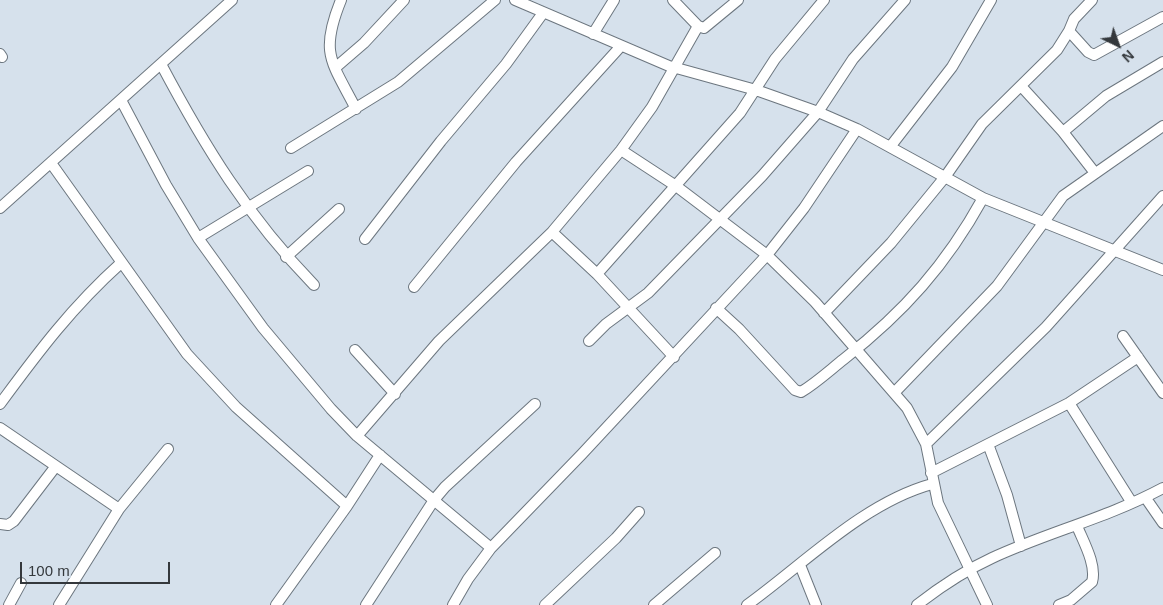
<!DOCTYPE html>
<html>
<head>
<meta charset="utf-8">
<style>
	body { margin:0 }
	#map { position:relative; width:1163px; height:605px; overflow:hidden; background:#d6e1ec; font-family:Helvetica,sans-serif }
	canvas { display:block }
	.north { position:absolute; left:1093px; top:20px; width:50px; height:50px; -webkit-text-stroke:4px #d6e1ec; paint-order:stroke; rotate:138deg; font-size:14px; font-weight:700; line-height:20px; text-align:center; color:#34383c }
	.north::after { content:''; display:block; margin:auto; width:18px; height:22px; background:#34383c; clip-path:polygon(50% 0,100% 100%,50% 72%,0 100%) }
	.scale { position:absolute; left:20px; top:562px; width:150px; height:22px; box-sizing:border-box; border:2px solid #34383c; border-top:0; padding-left:6px; font-size:15px; line-height:18px; white-space:nowrap; color:#34383c; -webkit-text-stroke:4px #d6e1ec; paint-order:stroke }
</style>
</head>
<body>
<div id="map">
<canvas width="1163" height="605"></canvas>
<div class="north">N</div>
<div class="scale">100 m</div>
</div>
<script>
const g = document.querySelector('canvas').getContext('2d');
g.lineJoin = 'round';
function trace(path, color, width, dash) {
  g.strokeStyle = color;
  g.lineWidth = width;
  g.lineCap = dash ? 'butt' : 'round';
  g.setLineDash(dash || []);
  g.stroke(path);
}
const minor = new Path2D(`
	M341 0C319 54 332 62 356 109
	M515 0 669 66 756 90 818 112 857 129 983 198 1163 270
	M673 0 698 26 704 28 738 0
	M1069 31 1088 52 1094 55 1163 17
	M593 34 614 0
	M0 54 2 57
	M161 64C205 147 248 217 314 285
	M335 68 364 43 404 0
	M1021 86 1063 132 1095 173
	M121 100 166 185 198 238 263 328 331 409 357 436 491 548
	M1063 132 1106 96 1163 62
	M890 147 952 67 991 0
	M291 148 398 82 495 0
	M621 150 676 186 767 255 815 302 907 408 926 444 938 503 987 605
	M51 163 187 354 236 407 347 506
	M0 208 232 0
	M552 232 597 274 674 357
	M198 238 308 171
	M365 239 441 141 506 64 543 13
	M286 257 339 209
	M597 274 740 113 775 59 824 0
	M414 287 516 162 621 46
	M716 308 739 329 795 390 801 392C816 383 830 370 844 359 904 312 946 265 983 198
	M824 313 891 243 945 177 982 124 1057 50 1069 31 1074 19 1092 0
	M1123 336 1163 393
	M589 341 606 324 648 293 762 176 818 112 853 59 905 0
	M355 350 395 394
	M894 393 997 286 1063 196 1163 126
	M1069 403 1132 503
	M0 404C39 351 72 307 121 263
	M0 428 119 509
	M357 436 439 341 552 232 621 150 652 107 698 26
	M926 444 1046 327 1163 196
	M988 444 1007 495 1021 546
	M931 473 1069 403 1138 357
	M1145 497 1163 523
	M0 524 8 525 14 521 56 466
	M800 565 816 605
	M9 605 21 583
	M59 605 119 509 168 449
	M276 605 347 506 380 455
	M366 605 434 500 445 487 535 404
	M453 605 468 579 491 548 582 454 767 255 804 208 857 129
	M545 605 616 538 639 512
	M654 605 715 553
	M747 605C804 564 863 503 932 484
	M917 605C940 587 966 570 992 558 1048 532 1107 518 1163 488
	M1059 605 1071 600 1092 582C1097 565 1083 541 1077 526`);
trace(minor, '#6c767f', 12);
trace(minor, '#fff', 10);
</script>
</body>
</html>
